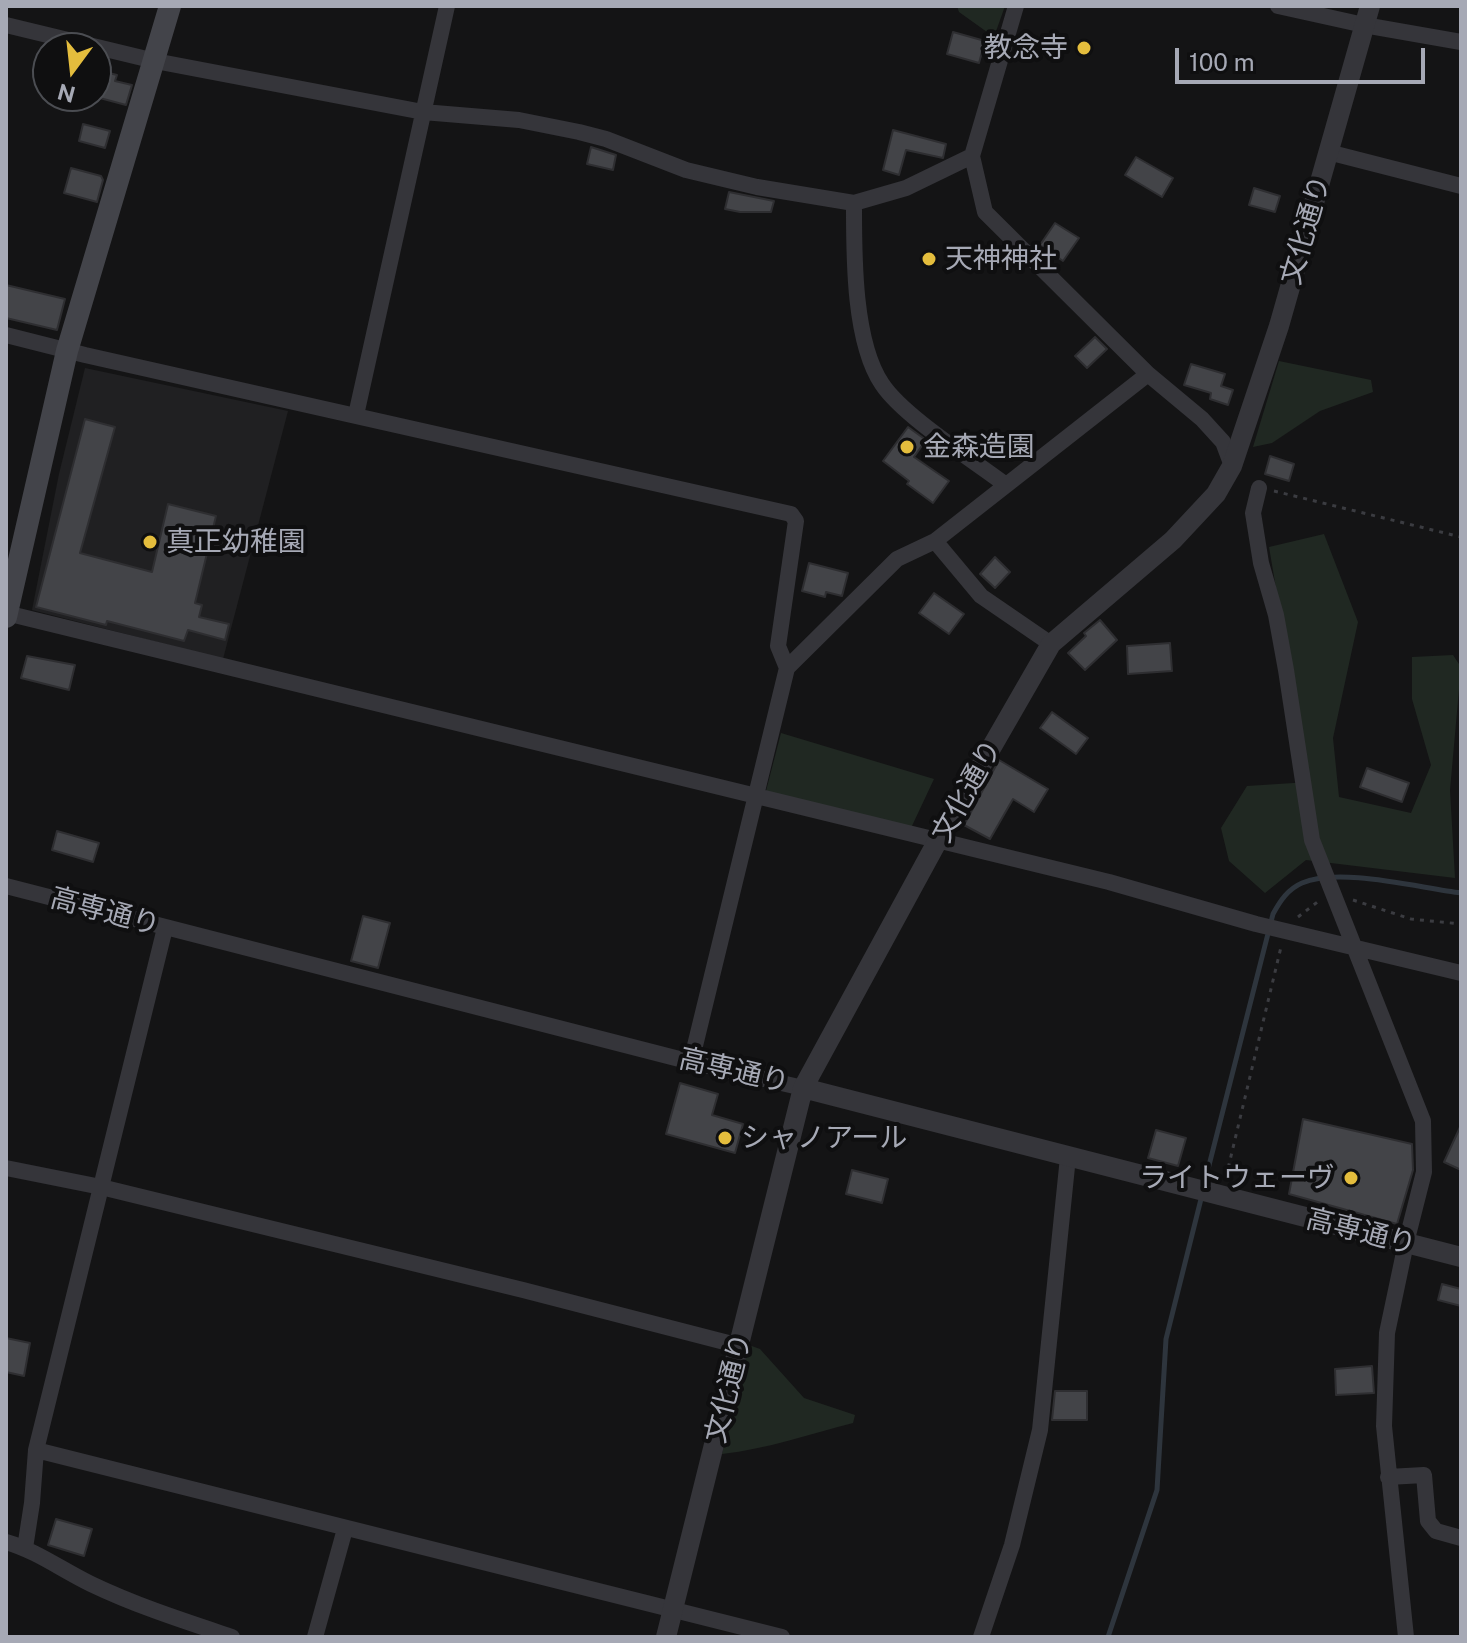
<!DOCTYPE html>
<html>
<head>
<meta charset="utf-8">
<style>
	body { margin:0 }
	#map { position:relative; width:1467px; height:1643px; overflow:hidden; background:#141415; font-family:"Public Sans",sans-serif }
	canvas { display:block }
	.frame { position:absolute; inset:0; border:8px solid #a6a9b5; pointer-events:none }
	.north { position:absolute; left:32px; top:32px; width:80px; height:80px; box-sizing:border-box; background:#0f0f10; border:2px solid #4b4d52; border-radius:50%; rotate:195deg; font-size:22px; font-weight:700; line-height:32px; text-align:center; color:#a6a9b5 }
	.north::after { content:''; display:block; margin:auto; width:28px; height:36px; background:#e4bd3d; clip-path:polygon(50% 0,100% 100%,50% 72%,0 100%) }
	.scale { position:absolute; left:1175px; top:48px; width:250px; height:36px; box-sizing:border-box; border:4px solid #a6a9b5; border-top:0; padding-left:10px; font-size:24px; line-height:28px; white-space:nowrap; color:#a6a9b5; -webkit-text-stroke:6px #0f0f10; paint-order:stroke }
</style>
</head>
<body>
<div id="map">
<canvas width="1467" height="1643"></canvas>
<div class="frame"></div>
<div class="north">N</div>
<div class="scale">100 m</div>
</div>
<script>
const g = document.querySelector('canvas').getContext('2d');
g.lineJoin = 'round';
function fillPath(path, color) {
  g.fillStyle = color;
  g.fill(path, 'evenodd');
}
function trace(path, color, width, dash) {
  g.strokeStyle = color;
  g.lineWidth = width;
  g.lineCap = dash ? 'butt' : 'round';
  g.setLineDash(dash || []);
  g.stroke(path);
}
function write(font, color, halo, rows, align = 'center') {
  g.font = font + ' "Public Sans","Noto Sans JP",sans-serif';
  g.lineWidth = 8;
  g.setLineDash([]);
  g.textBaseline = 'middle';
  g.strokeStyle = halo;
  g.fillStyle = color;
  for (const [text, x, y, turn = 0] of rows) {
    g.save();
    g.translate(x, y);
    g.rotate((+turn || 0) * Math.PI / 180);
    g.textAlign = isNaN(turn) ? turn : align;
    if (halo) g.strokeText(text, 0, 0);
    g.fillText(text, 0, 0);
    g.restore();
  }
}
const built = new Path2D(`
	M85 368 288 411 223 659 32 610 59 474Z`);
const green = new Path2D(`
	M957 6H1005L994 37 959 12Z
	M1279 361 1371 380 1373 392 1320 411 1272 443 1253 447Z
	M1324 534 1358 622 1333 738 1339 797 1411 813 1431 765 1412 699V657L1453 655 1461 667 1450 790 1455 878 1306 860 1265 893 1229 861 1221 828 1247 786 1309 782 1269 547Z
	M781 733 934 779 911 828 766 791Z
	M749 1345 760 1349 804 1398 855 1415 853 1423C810 1434 767 1449 722 1454Z`);
const stream = new Path2D(`
	M1204 1185 1273 914C1280 901 1288 889 1302 883 1340 867 1419 888 1461 893
	M1108 1637 1157 1490 1166 1339 1202 1195`);
const building = new Path2D(`
	M953 32 985 41 979 63 947 54Z
	M101 71 117 75 115 81 132 85 126 105 96 97V73L101 74Z
	M83 124 110 131 105 148 79 141Z
	M893 130 946 144 943 158 906 150 899 175 883 170Z
	M591 147 616 155 613 170 587 164Z
	M1136 157 1173 178 1162 197 1125 175Z
	M71 168 101 176 103 180 97 202 64 193Z
	M1254 188 1280 196 1275 212 1249 205Z
	M729 192 774 201 771 212H740L725 209Z
	M1055 223 1079 238 1063 261 1040 245Z
	M6 285 65 299 57 330 6 318Z
	M1095 337 1107 349 1087 368 1075 356Z
	M1191 364 1225 374 1221 386 1233 390 1228 405 1210 399 1211 393 1184 385Z
	M85 419 115 427 80 553 152 572 168 504 216 516 195 603 202 605 199 617 229 624 225 640 188 630 184 641 107 621 106 625 36 607Z
	M908 427 926 440 914 457 949 481 933 503 907 484 909 481 883 461Z
	M1270 456 1294 464 1289 481 1265 474Z
	M995 557 1010 572 995 588 980 574Z
	M809 563 848 573 842 596 826 592 825 597 802 591Z
	M934 593 964 614 949 634 919 613Z
	M1100 620 1117 640 1085 670 1068 653 1086 636 1084 633Z
	M1170 643 1172 671 1128 674 1127 646Z
	M27 656 75 665 69 690 21 678Z
	M1052 712 1088 738 1076 754 1040 728Z
	M999 760 1048 789 1034 812 1013 799 990 839 964 825Z
	M1367 768 1409 783 1402 802 1360 787Z
	M57 831 99 843 93 862 52 850Z
	M363 916 390 923 378 968 351 961Z
	M680 1083 718 1094 712 1115 743 1124 735 1153 666 1134Z
	M1303 1119 1412 1144 1413 1170 1397 1224 1289 1194Z
	M1461 1125V1170L1444 1162Z
	M1156 1130 1186 1138 1178 1166 1148 1158Z
	M852 1170 888 1179 882 1203 846 1194Z
	M1442 1284 1461 1289V1306L1438 1300Z
	M6 1338 30 1343 24 1376 6 1372Z
	M1372 1366 1374 1393 1336 1395 1335 1369Z
	M1055 1391H1087V1420H1052Z
	M56 1519 92 1529 84 1556 48 1545Z`);
const path = new Path2D(`
	M1274 491 1461 537
	M1353 900 1411 919 1461 924
	M1298 917 1320 900
	M1226 1177 1281 947`);
const minor = new Path2D(`
	M1016 6 972 156 985 212 1148 374 1202 419 1223 442 1232 466
	M1278 6 1364 25 1461 42
	M6 25 155 61 423 112 519 120 579 132 606 139 686 170 757 187 854 203 906 188 972 156
	M1328 152 1461 186
	M854 203C854 253 853 341 882 384 903 416 973 460 1006 485
	M6 335 85 355 791 514 796 521 778 646 787 668
	M356 415 447 6
	M1259 488 1253 513 1261 563 1276 615 1286 670 1312 840 1423 1121 1424 1172 1406 1243 1387 1333 1384 1426 1406 1637
	M935 541 981 596 1051 644
	M6 613 1109 882 1256 924 1461 973
	M6 886 691 1062 803 1088
	M691 1062 787 668 897 559 935 541 1148 374
	M6 1168 101 1187 523 1290 740 1346
	M36 1450 782 1637
	M1388 1477 1424 1475 1428 1521 1436 1531 1461 1538
	M6 1542C37 1551 62 1570 91 1584 137 1606 184 1621 232 1637
	M25 1548 32 1503 36 1450 165 928
	M315 1637 345 1529
	M981 1637 1012 1545 1040 1430 1068 1157`);
const tertiary = new Path2D(`
	M803 1088 1461 1257
	M666 1637 803 1088 937 842 1051 644 1173 540 1216 494 1232 466 1279 326 1370 6`);
const secondary = new Path2D(`
	M6 617 67 351 170 6`);
const markers = [
	[1084,48,8,"#e4bd3d"],
	[929,259,8,"#e4bd3d"],
	[907,447,8,"#e4bd3d"],
	[150,542,8,"#e4bd3d"],
	[725,1138,8,"#e4bd3d"],
	[1351,1178,8,"#e4bd3d"]
];
const poiNames = [
	["教念寺",1068,48,"right"],
	["天神神社",945,259],
	["金森造園",923,447],
	["真正幼稚園",166,542],
	["シャノアール",741,1138],
	["ライトウェーヴ",1335,1178,"right"]
];
const streetNames = [
	["文化通り",1306,230,-74],
	["文化通り",967,791,-61],
	["高専通り",105,912,15],
	["高専通り",734,1071,13],
	["高専通り",1361,1232,14],
	["文化通り",729,1388,-76]
];
fillPath(built, '#202022');
fillPath(green, '#202822');
trace(stream, '#2e353d', 5);
fillPath(building, '#434448');
trace(building, '#2e2e31', 2);
trace(path, '#3b3c41', 3, [4, 6]);
trace(minor, '#35353a', 16);
trace(tertiary, '#35353a', 20);
trace(secondary, '#43444a', 22);
for (const [x, y, r, color] of markers) {
  const dot = new Path2D();
  dot.arc(x, y, r, 0, 2 * Math.PI);
  g.fillStyle = color;
  g.fill(dot);
  trace(dot, '#0f0f10', 3);
}
write('28px', '#a6a9b5', '#0f0f10', poiNames, 'left');
write('28px', '#a6a9b5', '#0f0f10', streetNames);
</script>
</body>
</html>
